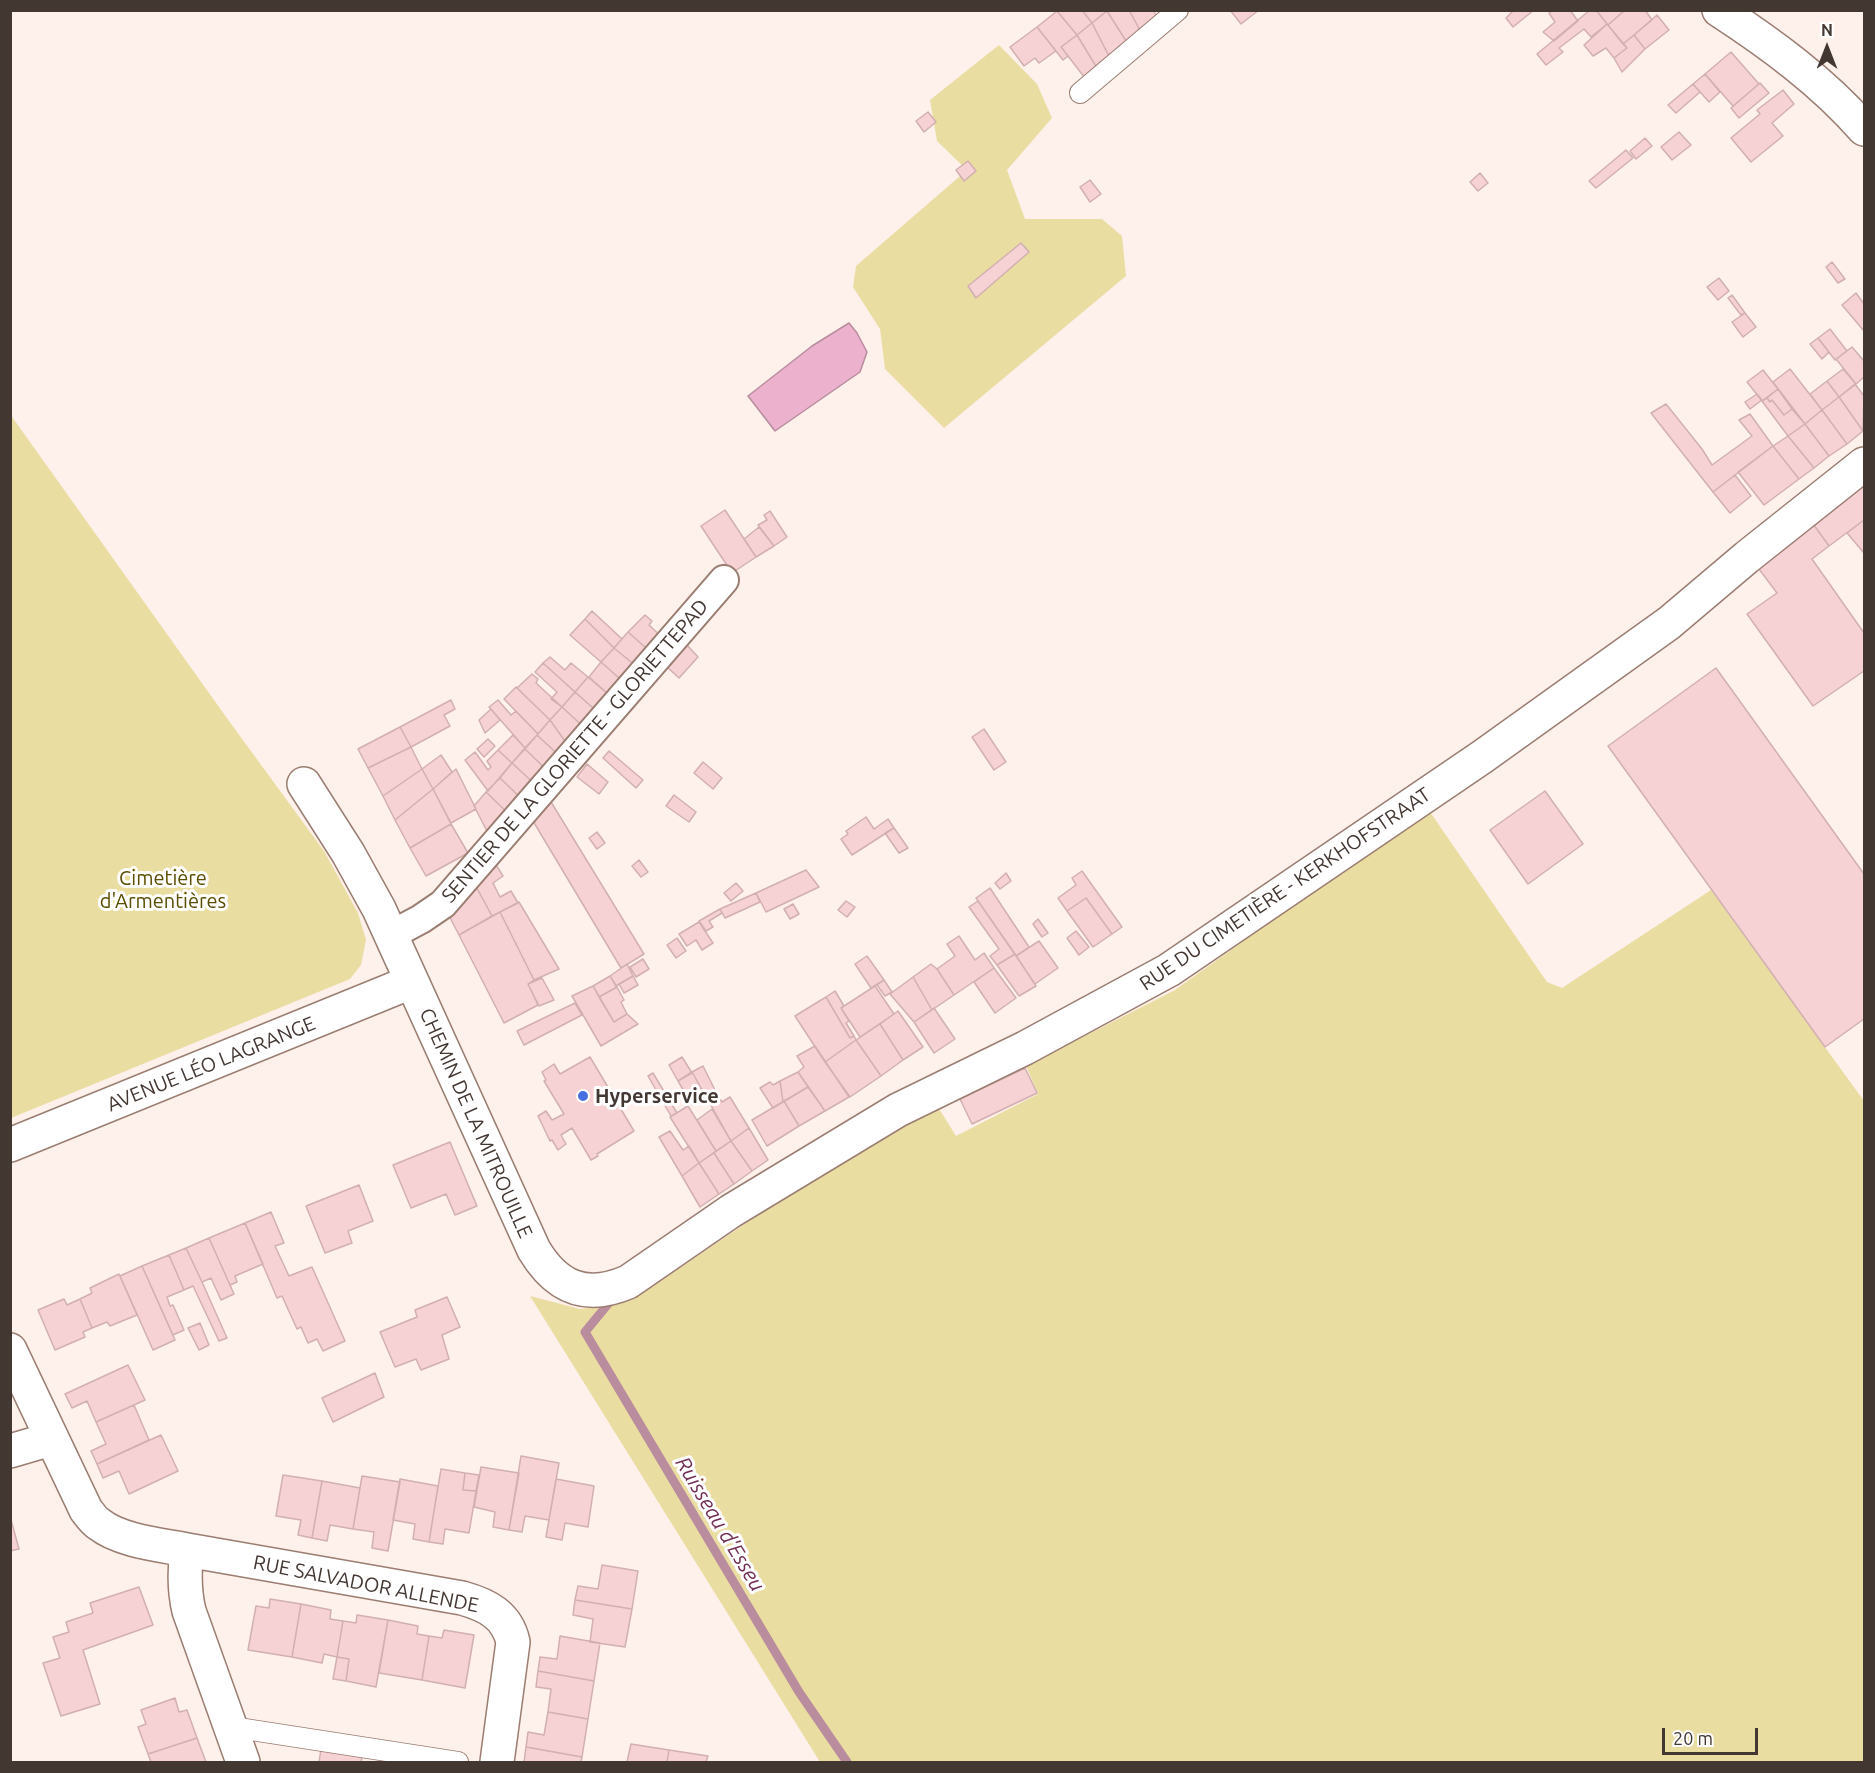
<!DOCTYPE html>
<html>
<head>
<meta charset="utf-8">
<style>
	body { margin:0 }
	#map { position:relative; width:1875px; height:1773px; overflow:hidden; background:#fef0eb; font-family:Ubuntu,sans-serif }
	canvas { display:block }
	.frame { position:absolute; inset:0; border:12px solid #433732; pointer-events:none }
	.north { position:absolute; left:1797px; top:18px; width:60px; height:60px; -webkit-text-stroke:4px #fff; paint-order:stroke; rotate:0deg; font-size:16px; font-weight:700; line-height:24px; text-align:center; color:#433732 }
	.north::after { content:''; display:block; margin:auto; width:21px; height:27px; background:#433732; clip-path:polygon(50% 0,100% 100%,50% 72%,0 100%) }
	.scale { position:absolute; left:1662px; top:1728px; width:96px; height:27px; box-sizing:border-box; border:3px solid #433732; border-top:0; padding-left:8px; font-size:18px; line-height:21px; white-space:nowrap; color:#433732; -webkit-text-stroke:4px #fff; paint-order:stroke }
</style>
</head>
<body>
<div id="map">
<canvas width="1875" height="1773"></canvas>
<div class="frame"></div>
<div class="north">N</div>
<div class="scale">20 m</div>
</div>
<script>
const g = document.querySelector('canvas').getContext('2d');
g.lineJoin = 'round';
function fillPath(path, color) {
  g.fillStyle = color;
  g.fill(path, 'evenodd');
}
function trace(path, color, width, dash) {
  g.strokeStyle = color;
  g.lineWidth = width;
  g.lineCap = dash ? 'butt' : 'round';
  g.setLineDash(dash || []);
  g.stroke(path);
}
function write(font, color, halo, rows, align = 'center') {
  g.font = font + ' Ubuntu,sans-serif';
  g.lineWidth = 6;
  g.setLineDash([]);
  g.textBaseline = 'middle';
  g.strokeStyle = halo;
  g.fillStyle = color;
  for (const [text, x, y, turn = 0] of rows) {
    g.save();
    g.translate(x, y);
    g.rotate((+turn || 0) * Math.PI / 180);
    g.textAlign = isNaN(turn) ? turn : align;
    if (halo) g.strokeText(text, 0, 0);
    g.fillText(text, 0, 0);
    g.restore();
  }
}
const green = new Path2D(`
	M999 45 1037 84 1052 118 1007 170 1025 219H1102L1122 236 1126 276 944 428 885 369 880 329 853 287 856 266 967 170 937 141 930 100Z
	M10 414 229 721 324 851 358 913 366 940 361 965 350 979 11 1118Z
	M1428 809 1547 982 1562 988 1711 890 1864 1101V1762H820L530 1296 580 1309 634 1299 842 1158 938 1107 956 1136 1038 1094 1026 1066 1175 990Z`);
const water = new Path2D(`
	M849 323 857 333 867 352 860 372 775 431 748 396 812 346Z`);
const stream = new Path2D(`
	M608 1304 585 1332 799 1692 847 1762`);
const building = new Path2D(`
	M1082 10 1092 23 1077 35 1057 11Z
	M1082 10H1106L1107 11 1092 23Z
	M1129 10 1141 32 1128 44 1107 11Z
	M1129 10H1153L1158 19 1141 32Z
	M1230 10H1259L1241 24Z
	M1514 10H1534L1513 27 1506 18Z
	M1553 10H1570L1578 21 1554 41 1543 32 1555 22 1549 13Z
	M1590 10H1596L1607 24 1591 37 1584 29 1559 48 1563 52 1546 65 1537 54Z
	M1596 10H1625L1608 25Z
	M1625 10H1645L1652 20 1623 44 1608 25Z
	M1057 11 1077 35 1061 47 1068 56 1063 60 1037 27Z
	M1107 11 1128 44 1110 58 1092 23Z
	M1657 15 1669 30 1645 49 1634 35Z
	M1092 23 1110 58 1097 68 1077 35Z
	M1607 24 1627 48 1614 58 1606 48 1593 56 1584 45Z
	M1037 27 1056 51 1039 63 1035 58 1024 66 1010 47Z
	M1077 35 1097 68 1085 78 1061 47Z
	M1634 35 1645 49 1622 72 1614 58 1627 48 1623 44Z
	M1731 52 1759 84 1733 106 1705 74Z
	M1705 74 1720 92 1709 102 1693 84Z
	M1760 83 1769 93 1739 118 1731 108Z
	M1693 84 1700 92 1676 113 1668 105Z
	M1783 90 1794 104 1772 123 1783 136 1751 162 1731 138 1760 114 1757 110Z
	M928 112 936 122 924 132 916 121Z
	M1679 132 1691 145 1672 160 1661 147Z
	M1645 138 1652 146 1636 159 1630 151Z
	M1626 150 1633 158 1596 188 1589 181Z
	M968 161 976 171 964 181 956 170Z
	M1480 173 1488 183 1478 191 1470 182Z
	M1090 180 1101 194 1090 202 1080 187Z
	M1021 243 1029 252 976 298 968 286Z
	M1832 262 1845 279 1838 283 1826 267Z
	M1719 278 1729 291 1718 300 1707 287Z
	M1856 293 1864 304V331L1842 305Z
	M1732 295 1745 313 1741 315 1728 298Z
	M1745 313 1756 327 1743 337 1732 322Z
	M1830 329 1847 351 1835 360 1818 338Z
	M1818 338 1829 352 1822 359 1810 344Z
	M1852 347 1864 361V377L1856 384 1836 359Z
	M1790 369 1822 410 1805 424 1773 382Z
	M1843 369 1856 384 1839 397 1827 381Z
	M1763 370 1778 389 1762 401 1747 382Z
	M1827 381 1839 397 1822 410 1810 394Z
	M1855 384 1864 396 1863 431 1839 397Z
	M1778 389 1792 409 1784 415 1772 400 1770 402 1767 398Z
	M1757 394 1762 400 1750 409 1745 402Z
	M1839 397 1863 431 1847 444 1822 410Z
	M1767 398 1770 402 1772 400 1784 415 1792 409 1805 424 1788 436 1762 401Z
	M1666 404 1702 449 1712 465 1752 436 1739 420 1750 414 1773 446 1713 492 1651 413Z
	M1822 410 1847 444 1829 456 1805 424Z
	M1805 424 1829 456 1814 468 1788 436Z
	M1788 436 1814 468 1799 479 1773 446Z
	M1773 446 1799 479 1764 505 1738 472Z
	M1735 475 1751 496 1730 513 1713 492Z
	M1864 482V520L1829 546 1811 521Z
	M725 510 756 557 732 573 701 526Z
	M770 511 787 537 774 546 758 525 767 520 764 515Z
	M1864 520V553L1847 533Z
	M1811 521 1829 546 1812 559 1864 633V671L1813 706 1747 614 1777 593 1756 565Z
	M759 527 774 546 756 557 744 539Z
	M592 611 622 639 614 648 585 619Z
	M645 615 652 621 649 625 667 642 655 656 628 632Z
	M585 619 614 648 601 662 570 635Z
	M628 632 655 656 642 671 614 648Z
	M686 644 698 657 679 678 666 666Z
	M614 648 642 671 628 686 601 662Z
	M550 657 565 670 571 663 588 677 575 692 543 663Z
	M601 662 628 686 616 701 589 677Z
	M543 663 575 692 562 707 551 699 557 692 535 672Z
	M1716 668 1864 874V1019L1825 1047 1608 746Z
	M532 674 538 679 536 683 562 707 550 720 517 688Z
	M588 677 616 701 602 716 575 692Z
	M516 687 550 720 538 734 504 699Z
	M575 692 602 716 589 732 562 707Z
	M451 700 455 709 444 715 450 726 411 747 400 727Z
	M498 700 511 715 516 711 538 734 525 748 489 707Z
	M562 707 589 732 572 751 550 720Z
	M491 709 500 720 485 733 479 720Z
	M550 720 572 751 564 760 537 735Z
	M400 727 411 747 368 768 358 749Z
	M984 729 1006 762 994 770 972 737Z
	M513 735 525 748 512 763 498 750Z
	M537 735 564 760 551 774 525 749Z
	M488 739 495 746 484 757 477 749Z
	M411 747 422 769 383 796 368 768Z
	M525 749 551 774 539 788 512 763Z
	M498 750 512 763 488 791 465 760 475 752 488 770 491 767 487 761Z
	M609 751 643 780 636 788 603 758Z
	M441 755 452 772 433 789 422 769Z
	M703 762 722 778 713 789 694 773Z
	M512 763 539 788 526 803 500 778Z
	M587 764 608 782 599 794 577 777Z
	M422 769 433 789 395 820 383 796Z
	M456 769 476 809 451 823 433 789Z
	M500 778 526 803 513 818 486 792Z
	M433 789 451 824 410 848 395 820Z
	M1545 791 1583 844 1528 884 1490 830Z
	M486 792 513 818 492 841 474 806Z
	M674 795 696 812 689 822 666 806Z
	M548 797 644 954 621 968 530 816Z
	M866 817 874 829 888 819 894 828 852 855 841 839 848 834 846 831Z
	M451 824 468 853 426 876 410 848Z
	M894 828 908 848 899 853 885 833Z
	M597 832 605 843 597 849 589 838Z
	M491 857 503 876 493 883 500 897 511 891 518 903 492 916 472 879Z
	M639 860 648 872 641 877 632 866Z
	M806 870 819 887 766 912 756 893Z
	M1082 871 1122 927 1112 934 1086 898 1067 911 1058 898 1076 885 1072 878Z
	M1006 873 1011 881 1000 889 995 883Z
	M472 879 492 916 459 935 445 908Z
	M736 883 743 891 731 901 724 893Z
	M990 888 1029 947 1016 956 976 898Z
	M756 893 760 902 725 918 720 909Z
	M1086 898 1112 934 1093 947 1067 911Z
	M846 901 855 907 847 917 838 910Z
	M978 901 1015 954 997 965 990 956 999 949 969 907Z
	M519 902 559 969 534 980 500 912Z
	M793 904 799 914 790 919 784 909Z
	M720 909 722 913 709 921 713 927 706 931 699 921Z
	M500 912 534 980 528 984 538 1005 504 1023 459 935Z
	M1038 919 1048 933 1042 937 1033 924Z
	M699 922 713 943 702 950 696 940 687 946 679 934Z
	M1076 931 1089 947 1079 955 1067 938Z
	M959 936 975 960 984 953 994 968 954 995 937 969 955 956 947 944Z
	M677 938 686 951 676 958 667 945Z
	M1039 941 1058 968 1035 984 1016 956Z
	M1015 954 1036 986 1019 996 997 965Z
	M867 956 884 980 871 988 855 964Z
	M643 959 649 969 636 977 630 967Z
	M627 964 633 976 616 986 610 976Z
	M931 964 937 969 954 995 932 1010 913 977Z
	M994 968 1016 998 995 1013 974 982Z
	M610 976 617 987 599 997 593 986Z
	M633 976 638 985 624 993 619 984Z
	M913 977 932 1010 914 1022 890 994Z
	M542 978 554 1000 539 1006 528 984Z
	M884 980 892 992 885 996 877 985Z
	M593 986 614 1022 627 1014 638 1024 601 1046 572 996Z
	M875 986 894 1014 860 1037 841 1008Z
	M617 987 624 1000 621 1002 627 1014 614 1022 599 997Z
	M835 991 844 1006 841 1008 849 1021 846 1023 854 1036 850 1038 826 997Z
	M826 997 850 1038 854 1036 856 1040 825 1062 795 1016Z
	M575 1003 582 1015 524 1045 517 1031Z
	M934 1008 955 1039 934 1053 914 1022Z
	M898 1011 923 1047 903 1060 880 1024Z
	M880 1024 903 1060 881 1076 856 1040Z
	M856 1040 881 1076 850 1097 825 1062Z
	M815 1046 849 1097 825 1111 798 1072 804 1067 797 1056Z
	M590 1057 634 1131 597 1154 598 1156 591 1160 572 1128 561 1135 566 1144 558 1150 552 1140 550 1141 538 1116 546 1111 552 1120 564 1114 544 1081 546 1080 542 1072 554 1064 560 1074Z
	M682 1057 692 1073 678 1081 669 1065Z
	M703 1066 715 1090 705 1095 692 1072Z
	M1025 1068 1037 1093 972 1124 960 1099Z
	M692 1072 706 1097 692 1105 678 1081Z
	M798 1072 808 1087 783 1102 780 1081Z
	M653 1073 677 1113 671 1116 648 1076Z
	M780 1081 783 1102 773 1108 760 1088 770 1082 773 1085Z
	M808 1087 825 1111 799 1126 784 1101Z
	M717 1094 722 1102 730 1097 749 1128 731 1141 708 1100Z
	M784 1101 799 1126 767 1146 752 1120Z
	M688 1106 716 1151 699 1163 670 1117Z
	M712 1109 731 1141 716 1151 697 1120Z
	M749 1128 768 1160 752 1171 731 1141Z
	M670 1131 683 1150 689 1146 699 1163 682 1176 659 1137Z
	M731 1141 752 1171 734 1184 714 1153Z
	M450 1142 477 1206 455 1215 446 1194 411 1208 393 1165Z
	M714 1153 734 1184 719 1194 699 1163Z
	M699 1163 719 1194 700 1207 682 1176Z
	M359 1185 373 1221 348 1231 352 1243 325 1253 306 1206Z
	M271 1212 284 1243 275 1246 289 1276 312 1267 345 1341 323 1351 317 1339 308 1343 301 1327 297 1329 282 1296 277 1298 245 1223Z
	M245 1223 263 1264 235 1276 237 1282 230 1285 209 1238Z
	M209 1238 234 1294 221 1300 211 1278 202 1282 186 1248Z
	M186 1248 202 1282 227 1338 219 1341 193 1286 184 1290 169 1255Z
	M169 1255 184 1290 167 1297 170 1306 173 1305 184 1330 173 1335 142 1266Z
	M142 1266 175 1340 153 1350 120 1276Z
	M119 1274 137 1315 110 1326 107 1322 92 1328 80 1299 92 1293 90 1288Z
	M447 1297 460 1327 442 1335 449 1359 421 1370 416 1359 395 1367 380 1332 417 1317 415 1310Z
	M64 1299 67 1305 80 1299 92 1328 83 1332 85 1337 55 1350 38 1310Z
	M200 1323 209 1345 199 1350 188 1328Z
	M128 1365 145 1400 96 1422 87 1401 72 1408 65 1394Z
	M375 1373 384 1397 333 1422 322 1398Z
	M134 1405 149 1440 97 1464 91 1451 106 1444 96 1422Z
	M161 1435 178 1471 129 1494 119 1471 103 1478 97 1464Z
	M521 1456 559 1463 549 1520 525 1516 522 1532 509 1530Z
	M481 1467 519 1473 509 1530 493 1527 495 1512 474 1507Z
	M441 1469 465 1473 463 1490 476 1491 469 1533 445 1529 443 1544 429 1542Z
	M465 1473 479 1475 476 1491 463 1490Z
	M283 1475 322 1481 312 1538 298 1535 301 1520 276 1516Z
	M362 1476 400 1482 388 1551 372 1548 374 1532 353 1529Z
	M400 1479 438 1486 429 1542 413 1539 415 1524 393 1520Z
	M556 1479 594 1486 588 1527 565 1523 562 1540 546 1537Z
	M322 1481 360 1488 353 1529 330 1525 327 1541 312 1538Z
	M10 1516 19 1549 10 1551Z
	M602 1565 638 1571 632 1609 575 1600 578 1586 598 1589Z
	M139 1587 153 1625 83 1650 100 1704 61 1716 43 1663 60 1658 53 1637 69 1632 66 1622 93 1613 90 1603Z
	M270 1599 301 1604 292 1657 248 1650 256 1606 269 1608Z
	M575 1600 632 1609 625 1647 590 1642 593 1619 573 1615Z
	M301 1604 331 1610 330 1619 343 1621 337 1657 324 1654 322 1663 292 1657Z
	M357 1615 388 1620 376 1687 346 1681 349 1659 337 1657 343 1621 356 1623Z
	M388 1620 418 1626 417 1634 429 1636 422 1680 379 1673Z
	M444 1630 474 1635 465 1688 422 1680 429 1636 442 1638Z
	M560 1636 600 1643 594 1681 538 1671 540 1657 557 1659Z
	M337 1657 349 1659 346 1681 333 1679Z
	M538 1671 594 1681 588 1719 548 1712 551 1689 536 1687Z
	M175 1698 179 1712 187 1710 197 1738 148 1754 138 1727 146 1724 141 1710Z
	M548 1712 588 1719 582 1757 526 1747 528 1732 544 1735Z
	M197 1738 206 1762H151L148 1754Z
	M631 1744 669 1750 667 1762H627Z
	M526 1747 582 1757 581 1762H524Z
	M321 1749 362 1757 361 1762H319Z
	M669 1750 708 1756 706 1762H667Z`);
const service = new Path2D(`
	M1080 93 1178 10
	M232 1727 458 1762`);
const pedestrian = new Path2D(`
	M391 935 421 919 443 904 724 580`);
const minor = new Path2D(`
	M1719 10C1771 44 1823 82 1864 129
	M304 784 348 853 379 909 534 1250C557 1288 586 1300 628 1282L731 1211 898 1110 1025 1048 1169 970 1482 757 1669 623 1747 557 1864 464
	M10 1145 411 982
	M10 1350 86 1510C90 1515 94 1521 99 1524 120 1541 161 1545 187 1550 184 1572 184 1590 189 1611L243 1762
	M10 1451 51 1439
	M187 1550 462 1598C487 1605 507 1615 513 1642L497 1762`);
const markers = [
	[583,1096,6,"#476fe2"]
];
const streetNames = [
	["SENTIER DE LA GLORIETTE - GLORIETTEPAD",575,751,-49],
	["RUE DU CIMETIÈRE - KERKHOFSTRAAT",1285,889,-34],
	["AVENUE LÉO LAGRANGE",211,1064,-22],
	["CHEMIN DE LA MITROUILLE",476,1123,66],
	["RUE SALVADOR ALLENDE",366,1584,11]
];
const parkNames = [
	["Cimetière",163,878],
	["d'Armentières",163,901]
];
const poiNames = [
	["Hyperservice",595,1096]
];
const waterNames = [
	["Ruisseau d'Esseu",720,1524,59]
];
fillPath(green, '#eadda2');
fillPath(water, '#ebb1cd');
trace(water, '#b98c9e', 1.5);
trace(stream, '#b98c9e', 9);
fillPath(building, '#f6d2d4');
trace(building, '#d2afb0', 1.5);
trace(service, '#9b7d71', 22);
trace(pedestrian, '#9b7d71', 32);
trace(minor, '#9b7d71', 36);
trace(service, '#fff', 20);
trace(pedestrian, '#fff', 28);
trace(minor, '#fff', 33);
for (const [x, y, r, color] of markers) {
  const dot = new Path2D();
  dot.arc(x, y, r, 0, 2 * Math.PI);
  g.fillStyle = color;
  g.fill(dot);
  trace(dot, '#fff', 2);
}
write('20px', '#433732', '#fff', streetNames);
write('20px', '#594c01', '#fff', parkNames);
write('bold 20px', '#433732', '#fff', poiNames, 'left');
write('italic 21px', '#712d54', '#fff', waterNames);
</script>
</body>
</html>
